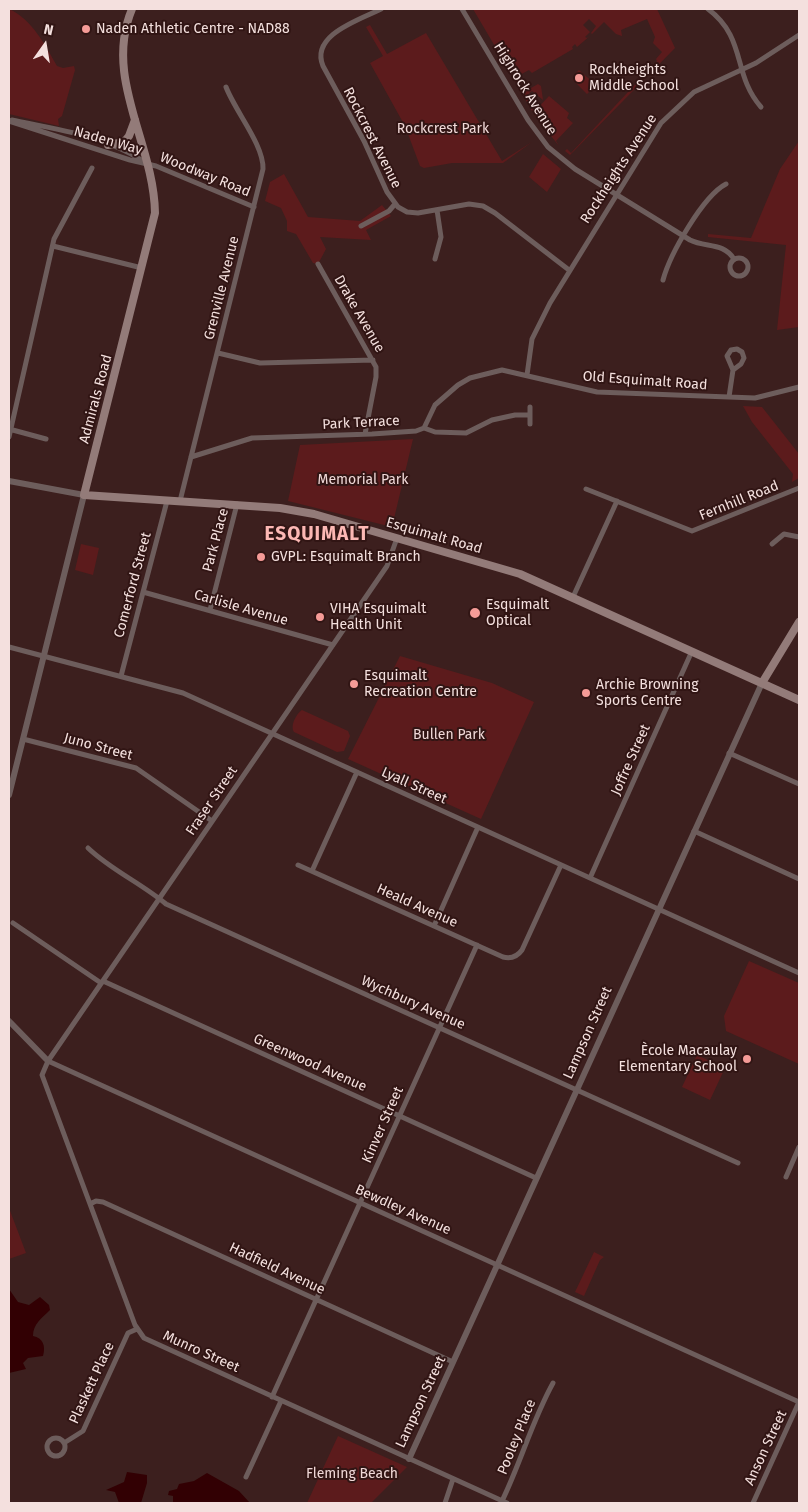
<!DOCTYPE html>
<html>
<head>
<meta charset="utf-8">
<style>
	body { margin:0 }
	#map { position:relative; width:808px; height:1512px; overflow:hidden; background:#3c1f1e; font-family:"Fira Sans",sans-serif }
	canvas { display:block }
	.frame { position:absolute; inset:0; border:10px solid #f4e0de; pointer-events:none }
	.north { position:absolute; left:20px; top:20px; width:50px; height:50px; -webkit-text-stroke:4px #311514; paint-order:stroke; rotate:13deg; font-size:14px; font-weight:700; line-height:20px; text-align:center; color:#f4e0de }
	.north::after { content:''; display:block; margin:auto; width:18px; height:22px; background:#f4e0de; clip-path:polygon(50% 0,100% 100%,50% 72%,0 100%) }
</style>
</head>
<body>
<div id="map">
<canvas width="808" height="1512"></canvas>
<div class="frame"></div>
<div class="north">N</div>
</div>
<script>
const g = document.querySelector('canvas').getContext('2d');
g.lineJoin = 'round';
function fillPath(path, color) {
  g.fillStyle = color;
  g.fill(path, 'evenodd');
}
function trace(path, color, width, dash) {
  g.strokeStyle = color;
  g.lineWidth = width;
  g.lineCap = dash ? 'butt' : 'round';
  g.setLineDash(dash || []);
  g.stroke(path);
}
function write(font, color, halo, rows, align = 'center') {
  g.font = font + ' "Fira Sans",sans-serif';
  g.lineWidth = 4;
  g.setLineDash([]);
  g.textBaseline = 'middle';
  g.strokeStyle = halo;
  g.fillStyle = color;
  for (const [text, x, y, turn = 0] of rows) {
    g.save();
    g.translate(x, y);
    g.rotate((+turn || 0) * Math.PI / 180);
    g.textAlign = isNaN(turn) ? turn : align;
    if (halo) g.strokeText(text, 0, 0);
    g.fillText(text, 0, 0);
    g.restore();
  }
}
const green = new Path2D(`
	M9 9C32 19 45 45 57 66L63 68 74 66 75 70 62 116 58 119 59 126 9 114Z
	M473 9H657L675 48 570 155 565 151 567 149 571 153 657 61 656 59 662 52 653 43 655 37 647 19 621 30 622 36 616 34 604 22 592 34 591 33 596 26 589 19 583 25 590 32 585 37 587 38 591 35 577 47 575 44 572 47 573 49 532 73 529 70 516 77 518 81 516 82Z
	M370 25 387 54 426 33 502 161 532 142 503 163H452L424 168 420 166 405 126 370 63 383 56 366 27Z
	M579 70 596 85 587 94 573 80 576 75 581 79 576 73Z
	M538 84 541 86 543 100 532 91 529 93 539 103 532 111 518 86 520 85 524 92Z
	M549 96 569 113 567 118 573 123 556 141 559 146 533 113Z
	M799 141V327L777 330 786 245 708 237V234L751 238 780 169Z
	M543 154 561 169 547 192 529 177Z
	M284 174 308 217 360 221 382 205 391 216 366 230 371 240 320 237 326 249 318 264 313 263 296 234 287 231V221L281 208 265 201 270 182Z
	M743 406 762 407 799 454V478L792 482 793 474 752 422Z
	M413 439 392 527 288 501 300 445Z
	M81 544 99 548 93 575 75 570Z
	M400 656 492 683 534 702 481 819 348 759Z
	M302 710 348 731 350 736 344 751 337 752 294 732C290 726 296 714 302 710Z
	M749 961 799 983V1064L726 1031 724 1016Z
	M697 1055 725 1068 710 1100 682 1087Z
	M9 1208 26 1253 9 1259Z
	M594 1252 604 1257 600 1260 584 1296 575 1292Z
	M338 1436 407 1467 371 1503H307Z`);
const water = new Path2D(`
	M9 1289 18 1302 29 1305 40 1297 49 1305 50 1310C42 1318 33 1324 33 1336 43 1338 46 1346 43 1356L28 1358 23 1363 26 1369 9 1373Z
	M127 1472 147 1475V1483L141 1503H119L115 1492 106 1490 124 1482Z
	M207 1473 239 1491 250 1503H173V1496L168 1495 169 1491 177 1489 179 1484 194 1481Z`);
const minor = new Path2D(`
	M381 9C359 20 310 35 323 66L364 141 387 192 398 207 407 212 418 213 469 204 483 206 495 213 569 270
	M462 9 528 120 548 147 575 169 690 240C706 248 723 242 734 259
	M708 9C747 38 732 74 761 107
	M12 120C55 129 106 136 143 161
	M9 121 130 160 156 166 254 207
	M361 226 389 211 395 204
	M53 246 142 268
	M730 267a9 9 0 1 1 18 0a9 9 0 1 1-18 0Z
	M435 259 441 237 437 210
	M318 264 376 367V377L365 434
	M663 280C670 254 703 196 726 184
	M218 353 260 363 373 360
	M527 375 532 339 550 303 661 123 694 92 756 63 799 35
	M729 397 733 370 741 364 744 358 742 352 737 349 731 350 727 356 733 370
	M530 424V407
	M424 428 435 405 458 385 470 378 502 370 597 392 755 398 799 387
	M424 428 435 432 466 433 492 420 515 415H530
	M9 429 46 439
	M9 437 54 239 92 168
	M191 457 252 438 372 434 416 431 424 428
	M586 489 692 531 799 488
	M180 501 263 169C264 145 235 111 226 87
	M397 538 387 566 48 1061 42 1075 135 1325 144 1338 507 1503
	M772 544 784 534 799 537
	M143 592 333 645
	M573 597 617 501
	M210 610 237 504
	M9 647 183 693 799 973
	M121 676 167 501
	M23 739 136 768 212 821
	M729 753 799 784
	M694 831 799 879
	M88 848C111 870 141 883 166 904L738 1163
	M298 865 503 957C511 959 517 957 522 950L561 865
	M312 871 357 772
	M590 878 692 651
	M13 923 101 983
	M434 926 478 827
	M103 981 536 1178
	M48 1061 799 1402
	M786 1177 799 1147
	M90 1204 96 1201 103 1202 453 1362
	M272 1397 477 945
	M47 1447a9 9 0 1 1 18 0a9 9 0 1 1-18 0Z
	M64 1443 83 1431 128 1333 137 1329
	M246 1477 281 1401
	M502 1501C521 1462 532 1421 553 1383
	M445 1503 453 1479
	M753 1503 799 1402`);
const tertiary = new Path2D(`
	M9 481 84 495 9 795
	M9 1021 48 1061
	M409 1459 762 683`);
const secondary = new Path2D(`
	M132 9C103 78 154 143 155 213L84 495 280 508 314 514 520 574 799 700
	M108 145 124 142 129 136 135 120
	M762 683 799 622`);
const markers = [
	[86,29,5,"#f59b97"],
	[579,78,5,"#f59b97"],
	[261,557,5,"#f59b97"],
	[475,613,6,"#f59b97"],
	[320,617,5,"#f59b97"],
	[354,684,5,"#f59b97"],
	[586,693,5,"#f59b97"],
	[747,1059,5,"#f59b97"]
];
const poiNames = [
	["Naden Athletic Centre - NAD88",96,29],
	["Rockheights",589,70],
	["Middle School",589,86],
	["GVPL: Esquimalt Branch",271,557],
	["Esquimalt",486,605],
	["Optical",486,621],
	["VIHA Esquimalt",330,609],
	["Health Unit",330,625],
	["Esquimalt",364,676],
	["Recreation Centre",364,692],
	["Archie Browning",596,685],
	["Sports Centre",596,701],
	["Ècole Macaulay",737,1051,"right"],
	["Elementary School",737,1067,"right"]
];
const streetNames = [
	["Highrock Avenue",525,89,58],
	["Rockcrest Avenue",372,138,63],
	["Naden Way",108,141,16],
	["Rockheights Avenue",619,169,-57],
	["Woodway Road",205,175,22],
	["Grenville Avenue",222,288,-76],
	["Drake Avenue",359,314,60],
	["Old Esquimalt Road",645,381,4],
	["Admirals Road",96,399,-75],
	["Park Terrace",361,423,-3],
	["Fernhill Road",739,501,-22],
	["Esquimalt Road",434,536,16],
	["Park Place",216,540,-75],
	["Comerford Street",133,585,-75],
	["Carlisle Avenue",241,608,16],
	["Juno Street",98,747,15],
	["Joffre Street",631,760,-66],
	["Lyall Street",414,786,24],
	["Fraser Street",212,801,-56],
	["Heald Avenue",417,906,24],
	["Wychbury Avenue",413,1003,24],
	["Lampson Street",588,1033,-66],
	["Greenwood Avenue",310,1063,24],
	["Kinver Street",383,1125,-66],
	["Bewdley Avenue",403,1210,24],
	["Hadfield Avenue",277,1269,25],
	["Munro Street",201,1352,24],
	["Plaskett Place",92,1383,-65],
	["Lampson Street",421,1402,-65],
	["Pooley Place",517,1437,-68],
	["Anson Street",766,1448,-65]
];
const parkNames = [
	["Rockcrest Park",443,129],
	["Memorial Park",363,480],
	["Bullen Park",449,735],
	["Fleming Beach",352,1474]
];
const districtNames = [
	["ESQUIMALT",317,535]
];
fillPath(green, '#5c1b1c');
fillPath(water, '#320003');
trace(minor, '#6d5d5c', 5);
trace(tertiary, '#6d5d5c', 6);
trace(secondary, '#937b79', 8);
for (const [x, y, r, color] of markers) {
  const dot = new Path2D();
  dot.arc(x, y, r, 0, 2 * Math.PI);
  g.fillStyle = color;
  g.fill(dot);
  trace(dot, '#311514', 2);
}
write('14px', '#f4e0de', '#311514', poiNames, 'left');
write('14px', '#f4e0de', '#311514', streetNames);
write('14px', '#f0d8d7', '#311514', parkNames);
g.letterSpacing = '1px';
write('bold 19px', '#fcb8b4', '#311514', districtNames);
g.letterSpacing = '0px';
</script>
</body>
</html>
